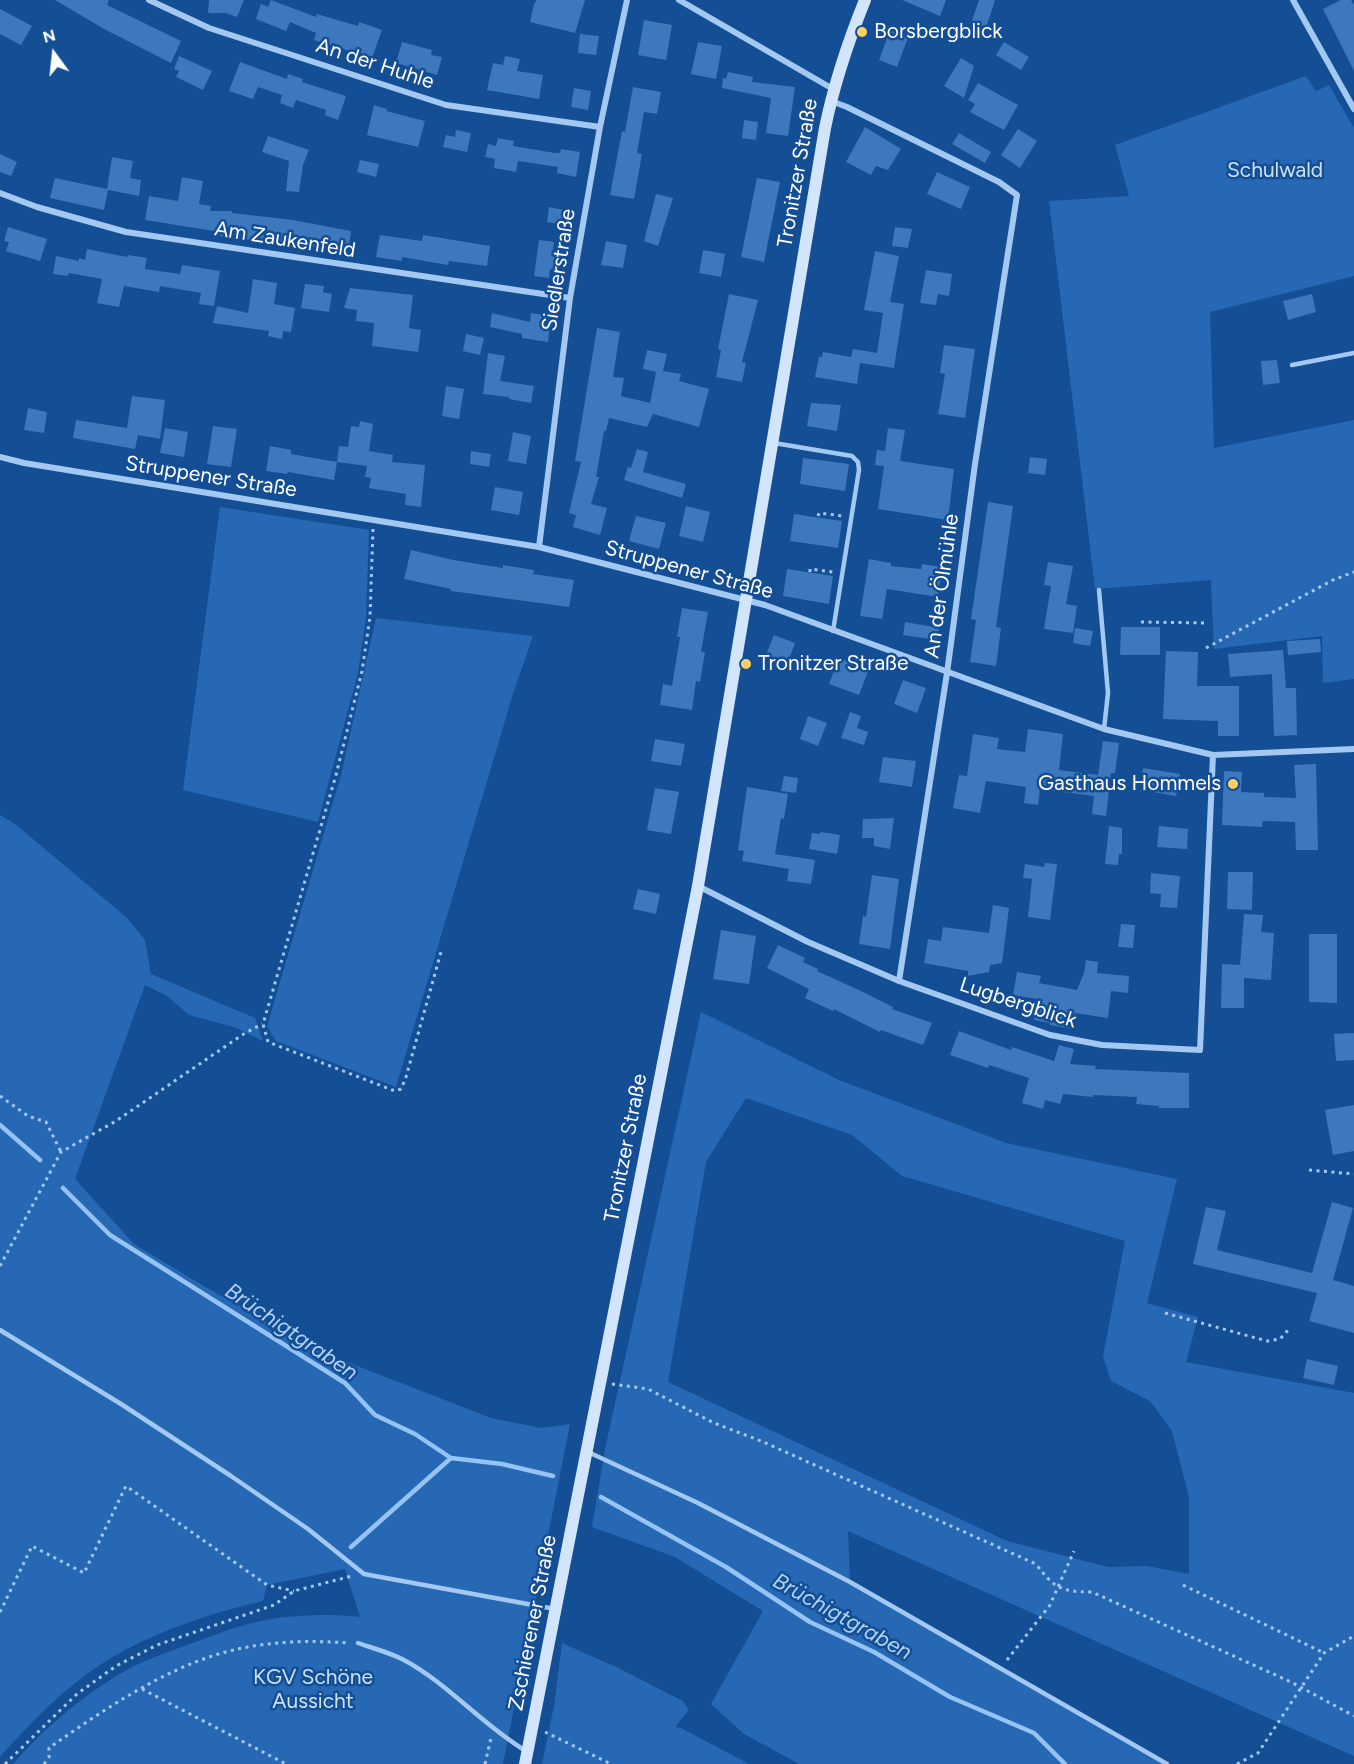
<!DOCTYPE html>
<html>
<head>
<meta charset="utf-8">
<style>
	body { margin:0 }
	#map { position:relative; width:1354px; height:1764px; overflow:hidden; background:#144e94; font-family:Figtree,sans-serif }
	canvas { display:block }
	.north { position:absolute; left:24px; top:24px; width:60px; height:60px; -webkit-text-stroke:4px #144e94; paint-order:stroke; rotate:345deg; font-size:16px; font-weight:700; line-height:24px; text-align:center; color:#fff }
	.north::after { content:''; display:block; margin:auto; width:21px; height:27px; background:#fff; clip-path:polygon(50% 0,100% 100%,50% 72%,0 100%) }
</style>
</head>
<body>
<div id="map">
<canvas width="1354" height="1764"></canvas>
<div class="north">N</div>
</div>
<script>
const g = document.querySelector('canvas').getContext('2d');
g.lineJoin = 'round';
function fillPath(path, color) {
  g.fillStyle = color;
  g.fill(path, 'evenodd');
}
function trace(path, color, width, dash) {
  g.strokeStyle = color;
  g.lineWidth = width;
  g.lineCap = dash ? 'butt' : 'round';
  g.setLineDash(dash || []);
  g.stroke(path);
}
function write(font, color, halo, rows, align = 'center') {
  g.font = font + ' Figtree,sans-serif';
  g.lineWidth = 5;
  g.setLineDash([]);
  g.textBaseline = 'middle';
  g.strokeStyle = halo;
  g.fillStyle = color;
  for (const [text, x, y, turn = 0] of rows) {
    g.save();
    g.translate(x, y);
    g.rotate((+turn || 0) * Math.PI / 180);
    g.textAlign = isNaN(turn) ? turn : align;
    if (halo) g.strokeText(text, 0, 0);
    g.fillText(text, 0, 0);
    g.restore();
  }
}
const green = new Path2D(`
	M1306 76 1316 91 1329 85 1354 128V276L1210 312 1214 448 1354 420V679L1323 683 1322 636 1214 649 1211 580 1095 589 1049 201 1129 196 1115 145Z
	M220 507 369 530 366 618 358 673 318 822 183 790Z
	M376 618 533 636 513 694 396 1087 276 1041 267 1026 341 775Z
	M0 815 15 824 126 917 145 940 151 974 255 1018 263 1041 234 1027 189 1015 167 996 145 985 75 1179 134 1244 202 1285 324 1353 491 1418 541 1428 570 1424 503 1764H13C43 1729 79 1699 118 1675 142 1660 171 1651 198 1641 212 1636 226 1630 241 1626 279 1615 321 1613 360 1617L345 1569 267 1585 263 1601C212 1613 159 1630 113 1657 70 1682 33 1720 0 1757Z
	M701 1012 839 1080 1006 1143 1177 1179 1147 1303 1198 1317 1186 1362 1354 1393V1756L848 1531 850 1582 1167 1764H799L744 1734 711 1704 763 1611 675 1557 592 1527 605 1449ZM746 1098 852 1135 902 1176 1125 1241 1103 1356 1111 1381 1150 1401 1172 1431 1189 1497V1574L1147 1566 1108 1567 1007 1541 668 1382 706 1162Z
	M562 1643 618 1668 683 1701 689 1710 675 1727 681 1728 749 1764H542L554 1706Z`);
const stream = new Path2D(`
	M0 1125 40 1160
	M63 1188 110 1235 345 1383 375 1415 415 1434 451 1458 502 1464 553 1476
	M601 1497 726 1567 810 1622 874 1652 950 1697 1034 1733 1065 1764
	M351 1547 451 1458`);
const building = new Path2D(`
	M55 0H109L107 5 181 41 171 63 106 30Z
	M209 0H244L237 17 226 13H208Z
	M271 0 316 17 317 14 358 26 359 22 382 30 372 58 314 40 316 33 290 22 286 31 256 19 261 4 268 7Z
	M537 0H585L575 33 530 22 534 4Z
	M902 0H946L940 16Z
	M979 0H995L986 28 971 23Z
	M1341 0H1351L1354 5V71L1323 9Z
	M0 9 32 26 21 45 0 34Z
	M644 20 672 25 666 60 638 55Z
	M891 28 909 35 897 67 879 60Z
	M580 34 599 36 596 55 578 53Z
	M402 42 432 50 431 55 442 57 437 75 396 63Z
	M698 42 722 46 716 79 691 74Z
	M1004 42 1029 57 1021 70 996 55Z
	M179 56 212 71 203 90 176 77 179 71 174 69Z
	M505 56 520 59 517 71 543 75 539 99 487 90 493 63 503 65Z
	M961 58 974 66 964 98 944 86Z
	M240 62 287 79 288 74 303 79 302 82 346 96 338 120 325 115 326 110 296 100 293 108 280 103 282 95 258 87 253 99 229 91Z
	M728 72 753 77 752 82 795 87 788 136 766 133 771 98 722 88 723 78 726 79Z
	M978 83 1018 105 1004 130 970 112 975 104 968 100Z
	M633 87 661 92 657 114 644 112 637 153 642 154 634 199 610 195 622 131 625 132Z
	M574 88 591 91 588 110 571 107Z
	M374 105 387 109 386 111 425 121 418 147 367 135Z
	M744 120 758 122 756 140 742 138Z
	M865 127 901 149 888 170 876 166 871 175 846 162Z
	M1018 129 1037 141 1020 168 1001 155Z
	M456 130 471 133 467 152 443 147 446 135 455 137Z
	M959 133 991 152 985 163 952 144Z
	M268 136 309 150 303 165 299 192 286 191 289 161 262 152Z
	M498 138 514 141 513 146 555 153H560L561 149 580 152 576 177 557 173 558 167 518 161 516 172 494 168 495 159 485 157 488 144 496 146Z
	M0 154 17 162 11 176 0 172Z
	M112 157 133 161 130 178 141 180 139 196 108 190 104 210 50 198 55 178 107 189Z
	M360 160 379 164 376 177 357 172Z
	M937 172 970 187 961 209 927 194Z
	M182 177 203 181 199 204 211 206 210 211H232V213L293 220 351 231 348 253 269 240V242L220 236V232L145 220 149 196 178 201Z
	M757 178 780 182 764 262 741 257Z
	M656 194 673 198 658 246 644 241Z
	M549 207 568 211 565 225 547 222Z
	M8 227 47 239 40 261 6 251 9 242 4 241Z
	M895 227 912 229 908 248 892 246Z
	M380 235 422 241 423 235 490 246 487 266 449 261 448 265 402 257V261L376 257Z
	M539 240 554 242 552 256 561 257 559 270 550 269 549 278 534 276Z
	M606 241 627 245 623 268 601 265Z
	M87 249 127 257 128 255 147 258 145 269 180 274 182 265 220 271 214 306 199 304 201 293 160 286 159 292 124 286 119 307 97 303 102 279 69 273 68 276 53 274 56 256 79 261V258L85 260Z
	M703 250 725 254 721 277 699 273Z
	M875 251 899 256 890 302 904 304 894 368 860 363 857 384 815 377 819 357H822L823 352 851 357 853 349 877 353 883 313 864 310Z
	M926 270 952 274 949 296 938 294 936 305 920 303Z
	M253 279 277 283 274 304 295 308 291 332 283 331 282 339 268 336 269 331 213 323 217 306 248 313Z
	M305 284 324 286 323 292 332 294 329 312 301 308Z
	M350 288 413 295 409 328 421 330 418 352 372 346 374 323 356 321 357 310 344 308Z
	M729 294 758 300 742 362 746 363 742 382 716 377 721 350 718 349Z
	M1312 294 1316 312 1288 320 1283 301Z
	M492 313 530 322 531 313 544 315 543 323 550 324 548 342 522 338V334L490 327Z
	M597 328 620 332 613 377 624 378 621 396 650 403 656 372 643 369 647 350 667 354 663 371 681 374 679 381 709 389 699 427 653 414 647 427 609 418 606 431H604L596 477H599L591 504 607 508 600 535 573 527 576 515 569 513 581 462 575 461Z
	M466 334 484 338 480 355 463 351Z
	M944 345 975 349 965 418 938 414 945 374 940 373Z
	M488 353 505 356 500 381 534 386 531 403 509 399V397L483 394Z
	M1277 360 1280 383 1263 385 1261 361Z
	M446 386 464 389 459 419 442 416Z
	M132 396 165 400 160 439 138 435 135 449 73 438 76 420 127 428Z
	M811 403 841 405 837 431 807 426Z
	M28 408 47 412 44 433 24 430Z
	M360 421 373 424 369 451 393 455 392 462 425 465 421 507 405 505 406 494 369 488 371 478 365 477 367 466 337 462 339 446 348 447 351 426 359 427Z
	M213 426 237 429 231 467 207 464Z
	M165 428 188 432 184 457 160 453Z
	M888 428 905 430 900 461 954 469 948 520 878 509 884 466 875 465 877 450 885 451Z
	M513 432 531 436 526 464 508 461Z
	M270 446 291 450V454L337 462 334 480 288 472 287 474 266 471Z
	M637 449 648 452 643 472 686 484 682 498 624 480 628 467 631 468Z
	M471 451 491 454 489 467 470 464Z
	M1030 457 1047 459 1045 475 1028 473Z
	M803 458 849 464 845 491 800 484Z
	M495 487 523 492 519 515 491 510Z
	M988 502 1013 506 996 627 1001 628 996 666 970 662 976 620 971 619Z
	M686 506 710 512 703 542 679 536Z
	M794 514 842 521 838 548 790 541Z
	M636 516 666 523 659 549 629 541Z
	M411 550 453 560 503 568V565L534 570 533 574 574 580 569 607 451 591V589L404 579Z
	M869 559 891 563V566L921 569 922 564 942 567 938 597 887 589 882 619 860 616Z
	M1048 562 1073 566 1066 604 1077 606 1073 633 1044 629 1051 586 1044 585Z
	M787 569 833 576 829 604 783 596Z
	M682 608 708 612 701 652H705L700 682 696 681 692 710 660 705 663 684 672 686 680 637H677Z
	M905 622 939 628 937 640 903 635Z
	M1121 627H1160V655H1120Z
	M1075 628 1093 631 1090 646 1073 643Z
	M774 635 795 643 787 665 765 657Z
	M1320 639 1321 652 1288 655 1287 641Z
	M1283 650 1286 688H1296L1297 735 1274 736 1272 674 1230 677 1228 654Z
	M1166 651 1198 652 1197 686H1239V736H1218V721L1163 719Z
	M839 658 869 669 859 695 829 684Z
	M903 680 926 688 917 713 894 704Z
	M850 712 861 716 857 728 868 732 864 745 841 738Z
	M808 716 827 723 818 746 800 739Z
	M1028 729 1063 734 1059 770 1098 775 1103 741 1119 743 1115 773H1111L1106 816 1092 814 1094 796 1040 789 1038 805 1024 803 1026 787 986 781 980 813 953 808 959 775 967 776 973 734 999 738 997 749 1025 752Z
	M655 739 685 744 681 766 651 761Z
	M883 757 916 761 912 787 879 782Z
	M1316 764 1318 850H1296L1295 822 1263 821 1262 827 1222 825 1224 771 1242 772 1241 792 1264 793V797L1296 798 1294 765Z
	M1143 768 1180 774 1176 796 1153 792 1154 786 1140 784Z
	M784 776 798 778 796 793 781 791Z
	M747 787 788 794 784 819 781 818 775 854 815 860 811 884 787 881 789 869 742 861 744 851 738 850Z
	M655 788 679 792 671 834 647 830Z
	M894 818 890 849 874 846V838H862L863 819Z
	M1109 826 1122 828V854H1119L1118 865 1105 864Z
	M1159 826 1188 829 1187 849 1157 847Z
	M820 832 840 835 837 854 809 849 812 833 820 834Z
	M1045 863 1057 864 1050 920 1028 917 1032 879 1023 878 1025 864 1044 867Z
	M1228 872H1253L1252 910 1227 909Z
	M1151 873 1180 876 1177 908 1160 907 1161 894 1150 893Z
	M872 875 899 879 890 949 859 944 863 916 866 917Z
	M638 889 660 894 656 914 633 909Z
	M993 905 1009 908 1002 963 990 965 989 972 968 976V971L924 963 928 939 941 941 943 927 989 933Z
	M1244 914 1263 915 1261 932 1274 933 1271 980 1244 978V1008H1221L1222 964 1240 965Z
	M1121 924 1135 925 1133 948 1118 947Z
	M721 930 756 936 749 984 713 979Z
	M1309 934H1337V1003L1309 1002Z
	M778 945 805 958 803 962 818 969 817 971 863 992 893 1007 892 1009 932 1023 923 1045 881 1030 880 1032 834 1009 833 1011 805 998 809 989 767 968Z
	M1086 960 1098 962 1097 973 1129 976 1128 993 1111 991 1108 1018 1075 1013 1072 1029 1050 1025V1023L1034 1020 1037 999 1013 995 1017 972 1041 976 1039 983 1077 990 1084 973Z
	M959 1031 1011 1050 1012 1047 1054 1061 1059 1045 1074 1049 1070 1064 1096 1066 1095 1069 1189 1073V1108H1159V1106L1136 1104 1137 1097 1093 1095V1097L1063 1094 1060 1104 1045 1100 1043 1109 1022 1103 1029 1078 989 1065 988 1068 950 1055Z
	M1354 1033V1060L1336 1061 1334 1034Z
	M1354 1105V1151L1333 1155 1325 1110Z
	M1332 1202 1353 1208 1333 1280 1354 1286V1333L1309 1321 1317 1293 1193 1264 1206 1207 1226 1211 1217 1250 1312 1273Z
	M1307 1359 1338 1366 1334 1385 1303 1378Z`);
const path = new Path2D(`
	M818 516 819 513 843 516
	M373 529 370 617 362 671 336 775 263 1024 268 1042 395 1091 401 1089 406 1077 441 952
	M810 572V569L833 572
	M1141 622 1206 623
	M1206 648 1333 580 1354 572
	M0 1096 28 1116 46 1122 61 1152
	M1309 1170 1354 1174
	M0 1266 61 1152 116 1121 242 1035 262 1024
	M1165 1313 1267 1341 1280 1339 1289 1329
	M612 1384 648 1389 714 1423 761 1441 1036 1564C1054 1588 1061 1592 1092 1592L1291 1682 1354 1716
	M1183 1585 1324 1653
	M0 1612 32 1546 84 1573 126 1486 267 1585 294 1591
	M1007 1660 1050 1605 1074 1551
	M142 1689 286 1764
	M545 1732 611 1764
	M5 1764 77 1694 116 1666 157 1645 274 1605 294 1591 352 1576
	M44 1764 49 1757V1748C102 1711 160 1671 222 1653 264 1641 307 1640 350 1643
	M485 1764 491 1738
	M1237 1764 1258 1753 1324 1653 1354 1636`);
const lane = new Path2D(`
	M1292 365 1354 353
	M774 443 852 456 858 462 859 470 833 631
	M1099 590 1108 693 1104 729
	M0 1330 121 1404 231 1476 308 1529 364 1574 555 1609
	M588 1452 698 1503 850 1582 1167 1764
	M358 1643C372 1648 388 1652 402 1659 448 1683 482 1725 526 1751`);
const street = new Path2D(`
	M149 0 209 28 446 105 600 127
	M679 0 833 89
	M1293 0 1354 109
	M831 101 847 107 999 182 1017 195 975 464 947 673 899 981
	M0 193 37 207 126 232 570 298
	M0 457 24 463 539 547 765 605 1104 729 1213 755 1354 749
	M539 547 570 298 600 127 627 0
	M698 886 808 942 899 981 1050 1035 1102 1045 1200 1050 1213 755`);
const secondary = new Path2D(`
	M525 1764 698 886 825 128C834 84 848 42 865 0`);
const markers = [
	[862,32,6,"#ffd064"],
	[746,664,6,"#ffd064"],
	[1233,784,6,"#ffd064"]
];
const poiNames = [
	["Borsbergblick",874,32],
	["Tronitzer Straße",758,664],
	["Gasthaus Hommels",1221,784,"right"]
];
const streetNames = [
	["An der Huhle",375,64,18],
	["Tronitzer Straße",798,173,-80],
	["Am Zaukenfeld",285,240,9],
	["Siedlerstraße",559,270,-81],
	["Struppener Straße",211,477,9],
	["Struppener Straße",689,570,15],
	["An der Ölmühle",942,586,-82],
	["Lugbergblick",1018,1003,18],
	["Tronitzer Straße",626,1148,-79],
	["Zschierener Straße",533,1623,-79]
];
const parkNames = [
	["Schulwald",1275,171],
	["KGV Schöne",313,1678],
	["Aussicht",313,1702]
];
const waterNames = [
	["Brüchigtgraben",291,1332,34],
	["Brüchigtgraben",842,1617,29]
];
fillPath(green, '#2668b3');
trace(stream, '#95c3f5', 4.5);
fillPath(building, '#3d77bc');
trace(path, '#a3c8f2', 3, [3, 4.5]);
trace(lane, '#a3c8f2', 4.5);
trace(street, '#a3c8f2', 6);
trace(secondary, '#d2e5fc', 12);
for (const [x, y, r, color] of markers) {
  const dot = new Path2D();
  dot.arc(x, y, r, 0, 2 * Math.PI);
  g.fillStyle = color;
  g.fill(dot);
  trace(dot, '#144e94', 2);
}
write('21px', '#fff', '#144e94', poiNames, 'left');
write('21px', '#fff', '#144e94', streetNames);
write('21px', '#cbe2fc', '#144e94', parkNames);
write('italic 22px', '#b0d2f8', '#144e94', waterNames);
</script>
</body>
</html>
